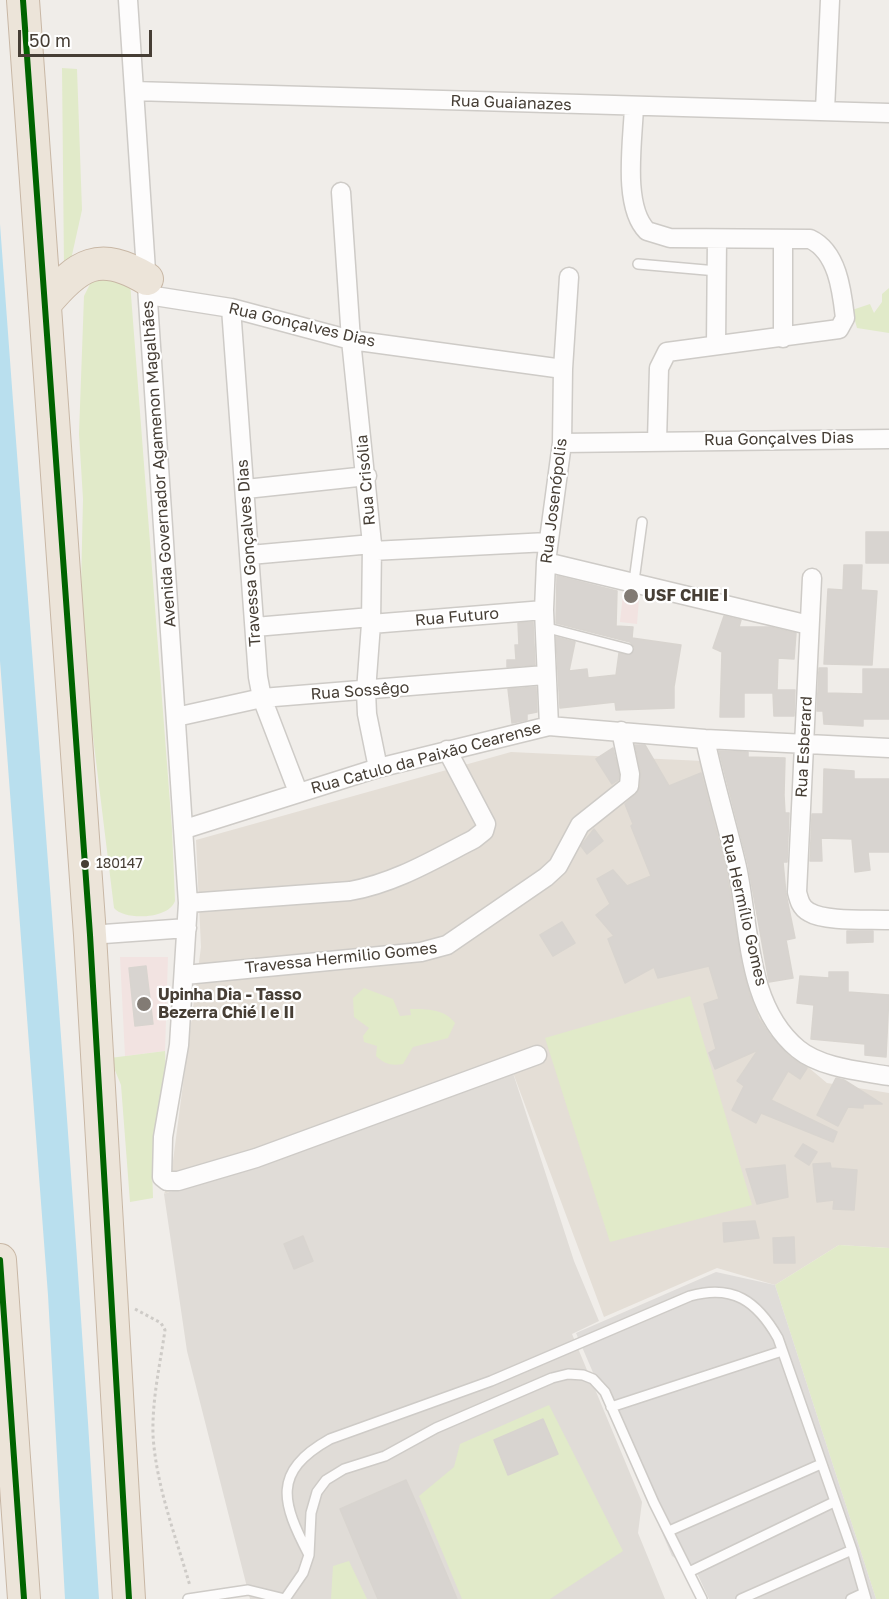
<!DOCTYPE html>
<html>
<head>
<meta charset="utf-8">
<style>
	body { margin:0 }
	#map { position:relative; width:889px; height:1599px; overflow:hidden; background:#f0ede9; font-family:"Golos Text",sans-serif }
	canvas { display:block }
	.scale { position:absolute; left:18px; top:30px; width:134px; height:27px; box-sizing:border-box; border:3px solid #463e35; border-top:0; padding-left:8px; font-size:18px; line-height:21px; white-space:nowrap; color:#463e35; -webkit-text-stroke:4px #fff; paint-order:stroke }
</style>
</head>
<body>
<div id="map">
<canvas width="889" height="1599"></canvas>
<div class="scale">50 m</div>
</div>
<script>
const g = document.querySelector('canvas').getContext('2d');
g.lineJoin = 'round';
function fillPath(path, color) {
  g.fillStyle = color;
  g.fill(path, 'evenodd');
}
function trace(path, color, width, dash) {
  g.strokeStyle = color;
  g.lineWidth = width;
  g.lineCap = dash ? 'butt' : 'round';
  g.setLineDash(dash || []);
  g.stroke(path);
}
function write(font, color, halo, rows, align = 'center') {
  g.font = font + ' "Golos Text",sans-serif';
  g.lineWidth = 4.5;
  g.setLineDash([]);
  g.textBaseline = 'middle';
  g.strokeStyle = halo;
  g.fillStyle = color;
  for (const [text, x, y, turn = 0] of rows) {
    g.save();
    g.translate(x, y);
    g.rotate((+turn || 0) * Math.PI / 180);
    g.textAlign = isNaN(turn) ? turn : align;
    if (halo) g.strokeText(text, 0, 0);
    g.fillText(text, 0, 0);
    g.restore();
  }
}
const residential = new Path2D(`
	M511 752 703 761 766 1032 827 1083 889 1093V1248L839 1245 775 1285 717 1268 604 1317 512 1070 164 1194 171 1176 201 947 196 840Z`);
const industrial = new Path2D(`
	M512 1070 574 1261 599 1321 572 1334 642 1502 638 1533 665 1599H250L187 1351 164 1194Z`);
const medical = new Path2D(`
	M624 585 640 587 637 624 620 622Z
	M120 957H168L165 1051 125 1056Z`);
const green = new Path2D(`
	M62 68 77 69 82 210 70 264 64 268Z
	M94 276 130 282 172 829 175 901C169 919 125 921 114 908L90 712 81 587 83 499 79 434 84 296Z
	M889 288V333L857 328 852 310 870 304 874 313 882 302V294Z
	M364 988 393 999 400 1016 411 1015 410 1009C427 1009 445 1009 455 1023L448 1038 413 1047 403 1064C391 1066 385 1064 376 1056L377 1046 364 1042 363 1036 369 1028 354 1017 353 998Z
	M690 996 752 1205 610 1242 545 1038Z
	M165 1051 167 1098 152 1164 153 1198 130 1202 121 1085 110 1058Z
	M839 1245 889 1248V1599H876L775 1285Z
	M549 1405 623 1551 550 1599H462L419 1496 454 1467 460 1444Z
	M349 1561 367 1599H331L333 1566Z`);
const parking = new Path2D(`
	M716 1272 775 1285 876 1599H709L697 1573 672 1556 576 1333Z`);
const water = new Path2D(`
	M0 224C33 682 72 1140 99 1599H65L48 1295 0 661Z`);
const building = new Path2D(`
	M866 532H889V563H866Z
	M844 565H862L861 590 877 591 872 665 824 664 828 589 843 590Z
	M557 576 617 591 616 626 633 627 632 638 681 645 674 687V708L616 710 615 702 560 708 556 637 575 642 569 671 587 669 588 678 616 675 619 653 630 655 635 648 630 642 556 623Z
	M724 616 741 620 739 627H770L796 633 794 659 778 658 777 690H795L794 716H774L773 693H744V717H720L722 652 713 648Z
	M533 622 535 665 507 667V660H516L515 645H519L518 623Z
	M819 668H827V693L863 694V669H889V719H863V726L824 724 823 711H817Z
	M536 687 537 712 527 714V720L512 723 508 689Z
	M635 745H645L669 786 701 773 726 869 742 967 749 993 759 1019 770 1035 790 1057 807 1068 800 1079 788 1071 771 1100 837 1132 833 1142 761 1113 756 1123 732 1110 744 1086 737 1081 758 1050 715 1069 709 1053 716 1049 704 1004 719 999 709 966 658 978 654 967 625 983 608 939 614 936 596 915 610 904 597 879 613 870 627 886 651 876 631 826 633 824 625 804 636 794 640 787 641 772Z
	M613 748 619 775 618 780 612 784 596 759Z
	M719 751 748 752V757L785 758 784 795 785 813H789L787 862H783L786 894 795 938 786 940 793 978 769 982 748 864Z
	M824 769 854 771V779H889V852H868L870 870 855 872 852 839 821 838 822 861H810L812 814H823Z
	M594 829 603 841 587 854 581 846Z
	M562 922 575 943 553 956 540 935Z
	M847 931H873V942L847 943Z
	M146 966 153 1024 135 1026 129 968Z
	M829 972H848V992L889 995 886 1057 865 1055V1044L811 1039 814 1005 797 1003 800 976 829 978Z
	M836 1078 844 1080 882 1104H863V1108L848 1107 838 1126 817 1115Z
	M803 1144 817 1152 809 1165 795 1156Z
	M830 1163 831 1168 857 1170 854 1210 833 1209 834 1200 817 1202 813 1164Z
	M785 1165 788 1197 757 1204 746 1169Z
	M755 1221 759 1238 724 1242 723 1223Z
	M303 1236 313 1261 294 1269 284 1244Z
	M794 1237 795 1263H774L773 1238Z
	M543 1419 558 1454 508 1475 494 1440Z
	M406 1480 424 1521 457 1599H378L340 1509Z`);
const path = new Path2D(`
	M135 1309 161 1323 165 1330C160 1365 152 1399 153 1435 156 1486 176 1537 190 1586`);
const lane = new Path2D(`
	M638 264 717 271
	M634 581 642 522
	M544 627 628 649
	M611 1407 782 1351
	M669 1531 821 1464
	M309 1555C282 1503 271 1472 330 1439L491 1381 690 1296C733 1284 757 1301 778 1338L852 1550 866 1599
	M689 1572 834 1502
	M188 1599 248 1590 285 1599
	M285 1599 303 1573 309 1555 311 1513 317 1492 326 1480 344 1469 385 1456 436 1428 552 1378 568 1374 583 1375 593 1379 605 1392 654 1503 702 1599
	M741 1599 852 1550
	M851 1599 864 1593`);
const street = new Path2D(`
	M128 0 188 903 179 1045 163 1137 162 1177 167 1181H178L256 1158 537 1055
	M134 91 889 113
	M634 106C633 140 622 206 647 231L670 238 810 239C838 252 842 292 845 318L839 329 667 352 659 368 657 441
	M825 110 830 0
	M341 192 351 340 372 544 371 624 366 691 367 714 378 768
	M783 240V338
	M148 295 231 308 351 340 563 369
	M231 308 258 677 262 698 298 792
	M716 345 717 239
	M562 443 889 439
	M246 489 367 476
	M372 551 548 542
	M250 555 372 544
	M546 562 809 625
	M812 578 797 892C799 900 801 908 809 912 825 922 869 919 889 920
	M371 624 544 610
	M255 627 371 617
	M176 717 262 698 545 675
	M549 726 544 610 546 562 562 443 563 369 569 277
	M705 739C714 782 727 824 737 867 750 927 746 1006 798 1049 821 1068 861 1071 889 1076
	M185 829 378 768 549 726 705 739 889 748
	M188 903 350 891C395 883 433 860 474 839L484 831 486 824 447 750
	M90 935 187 928
	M185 975 421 952 447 945 546 877 558 866 580 825 629 786 630 774 621 731`);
const highway = new Path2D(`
	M23 0 90 935 129 1599
	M45 304C78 264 99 250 147 279
	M0 1260 24 1599`);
const bus1 = new Path2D(`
	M23 0 90 935 129 1599
	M0 1260 24 1599`);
const markers = [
	[631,596,8,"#827b74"],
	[85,864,5,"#463e35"],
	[144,1004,8,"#827b74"]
];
const busNames = [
	["180147",96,864]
];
const streetNames = [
	["Rua Guaianazes",511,103,2],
	["Rua Gonçalves Dias",302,325,13],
	["Rua Gonçalves Dias",779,439,-1],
	["Avenida Governador Agamenon Magalhães",159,464,-94],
	["Rua Crisólia",366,480,-95],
	["Rua Josenópolis",554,501,-83],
	["Travessa Gonçalves Dias",249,553,-94],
	["Rua Futuro",457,617,-5],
	["Rua Sossêgo",360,691,-4],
	["Rua Esberard",804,747,-87],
	["Rua Catulo da Paixão Cearense",426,758,-15],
	["Rua Hermílio Gomes",744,910,77],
	["Travessa Hermilio Gomes",341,958,-6]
];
const poiNames = [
	["USF CHIE I",644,596],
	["Upinha Dia - Tasso",158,995],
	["Bezerra Chié I e II",158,1013]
];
fillPath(residential, '#e4ded6');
fillPath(industrial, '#e0dcd7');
fillPath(medical, '#f2e3e1');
fillPath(green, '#e1eac9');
fillPath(parking, '#dfdcd9');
fillPath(water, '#b9dfee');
fillPath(building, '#d8d4d0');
trace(building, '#d8d4cf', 1.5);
trace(lane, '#cecbc7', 12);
trace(street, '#cecbc7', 21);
trace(highway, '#c8b7a5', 34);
trace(path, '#cecbc7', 3, [3, 3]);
trace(lane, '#fdfcfc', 9);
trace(street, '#fdfcfc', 18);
trace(highway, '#ece4d9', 32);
trace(bus1, '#006400', 6);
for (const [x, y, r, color] of markers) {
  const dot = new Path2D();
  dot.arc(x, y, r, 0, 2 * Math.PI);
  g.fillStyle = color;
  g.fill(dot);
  trace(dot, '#fff', 2);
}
write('14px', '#463e35', '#fff', busNames, 'left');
write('16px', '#463e35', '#fff', streetNames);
write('bold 16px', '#463e35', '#fff', poiNames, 'left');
</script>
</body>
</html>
